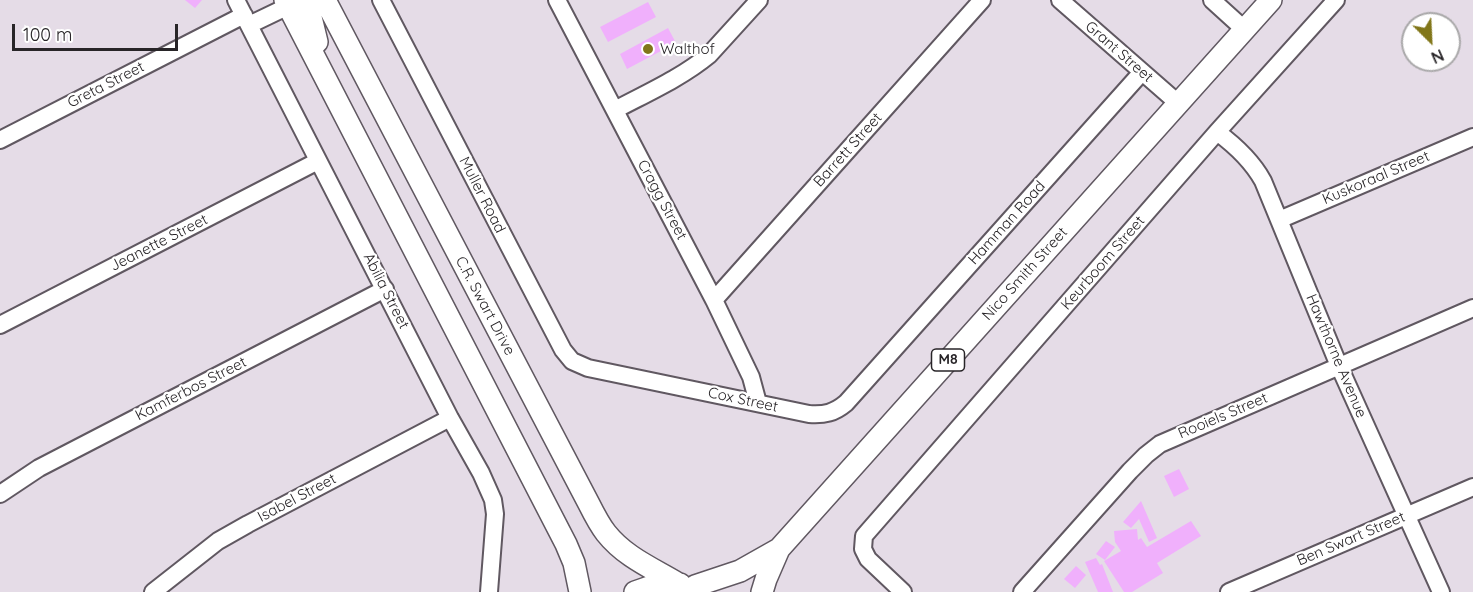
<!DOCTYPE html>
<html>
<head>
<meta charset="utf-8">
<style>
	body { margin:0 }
	#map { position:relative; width:1473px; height:592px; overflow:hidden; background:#e5dce7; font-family:Quicksand,sans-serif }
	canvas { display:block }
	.north { position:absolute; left:1401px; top:12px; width:60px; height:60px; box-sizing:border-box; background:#fff; border:2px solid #a9a8a9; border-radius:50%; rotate:156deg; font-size:16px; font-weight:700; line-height:24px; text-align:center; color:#282528 }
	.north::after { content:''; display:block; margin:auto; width:21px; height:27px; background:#817619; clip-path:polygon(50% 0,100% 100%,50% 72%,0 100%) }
	.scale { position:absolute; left:12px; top:24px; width:166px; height:27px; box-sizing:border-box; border:3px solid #282528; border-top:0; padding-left:8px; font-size:18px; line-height:21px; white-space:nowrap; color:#282528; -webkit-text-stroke:4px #fff; paint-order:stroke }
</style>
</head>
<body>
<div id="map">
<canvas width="1473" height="592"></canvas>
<div class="north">N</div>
<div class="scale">100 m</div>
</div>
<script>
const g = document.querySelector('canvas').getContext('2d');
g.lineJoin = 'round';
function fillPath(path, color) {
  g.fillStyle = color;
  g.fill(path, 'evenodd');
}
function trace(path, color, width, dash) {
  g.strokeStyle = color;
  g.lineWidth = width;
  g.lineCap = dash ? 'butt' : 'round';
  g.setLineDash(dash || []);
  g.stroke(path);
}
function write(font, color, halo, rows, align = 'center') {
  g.font = font + ' Quicksand,sans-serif';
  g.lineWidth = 4.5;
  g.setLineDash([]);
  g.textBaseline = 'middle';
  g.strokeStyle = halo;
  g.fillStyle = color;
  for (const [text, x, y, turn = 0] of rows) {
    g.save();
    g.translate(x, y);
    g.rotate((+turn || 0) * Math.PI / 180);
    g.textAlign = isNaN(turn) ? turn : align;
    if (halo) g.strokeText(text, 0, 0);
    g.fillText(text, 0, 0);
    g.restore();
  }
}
const building = new Path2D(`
	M185 0H202L195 8Z
	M648 2 656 17 608 42 600 27Z
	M668 28 676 43 627 69 620 54Z
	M1179 469 1189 489 1174 497 1164 476Z
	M1141 501 1157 538 1149 542 1139 519 1131 528 1123 522Z
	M1191 521 1201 536 1157 563 1163 573 1132 592H1124L1104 561 1121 551 1115 542 1114 531 1137 529 1138 540 1141 538 1147 547Z
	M1106 541 1115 547 1105 560 1096 554Z
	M1096 558 1100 565 1102 564 1113 592H1098L1085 562Z
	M1076 566 1086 575 1075 588 1064 579Z`);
const minor = new Path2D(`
	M236 0 450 418 481 473 493 500 495 514 489 592
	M381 0 563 350 572 361 588 368 809 414C825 415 834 413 846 403L1142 72
	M557 0 714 300 751 377 758 403
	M1060 0 1179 104
	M1212 0 1245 30
	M249 25 301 0
	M615 110C647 93 681 78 709 55L759 0
	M1217 132C1236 146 1252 161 1263 181L1339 366 1441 592
	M0 140 244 15
	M1279 220 1473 137
	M714 300 982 0
	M0 325 318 161
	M0 494 39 468 385 289
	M153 592 218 541 248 524 450 418
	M903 592 868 559 863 549 864 536 1217 132 1336 0
	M1022 592 1130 471 1146 455 1160 444 1473 308
	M1229 592 1473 487`);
const major = new Path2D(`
	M285 0 566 544 574 563 580 592
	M315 0 310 13 317 42
	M325 0 589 504C594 514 599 524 606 533 625 557 652 568 677 583
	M695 586 740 571 779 549 1271 0
	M635 592 658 584H680
	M762 592 766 579 779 549`);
const markers = [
	[648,49,6,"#817619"]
];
const shields = [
	[948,360,33]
];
const shieldNames = [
	["M8",948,360]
];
const poiNames = [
	["Walthof",660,49]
];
const streetNames = [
	["Grant Street",1119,52,41],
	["Greta Street",106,85,-27],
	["Barrett Street",848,150,-48],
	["Kuskoraal Street",1376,178,-23],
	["Muller Road",482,195,63],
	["Cragg Street",662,200,62],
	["Hamman Road",1007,223,-48],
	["Jeanette Street",159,243,-27],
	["Keurboom Street",1103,263,-49],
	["Nico Smith Street",1025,274,-48],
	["Abilia Street",386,291,63],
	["C.R. Swart Drive",485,306,62],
	["Hawthorne Avenue",1336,356,67],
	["Kamferbos Street",191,389,-27],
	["Cox Street",743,400,12],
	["Rooiels Street",1223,416,-23],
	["Isabel Street",297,498,-28],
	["Ben Swart Street",1351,539,-23]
];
fillPath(building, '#f0b0fc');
trace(minor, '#605861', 20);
trace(major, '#605861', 24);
trace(minor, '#fff', 16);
trace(major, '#fff', 21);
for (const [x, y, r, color] of markers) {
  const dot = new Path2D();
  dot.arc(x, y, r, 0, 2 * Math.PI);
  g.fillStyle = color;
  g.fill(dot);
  trace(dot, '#fff', 2);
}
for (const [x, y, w] of shields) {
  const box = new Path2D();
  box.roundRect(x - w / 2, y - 11, w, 22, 4.5);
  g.fillStyle = '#fff';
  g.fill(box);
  trace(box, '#282528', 1.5);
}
write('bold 14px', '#282528', null, shieldNames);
write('15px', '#282528', '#fff', poiNames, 'left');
write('15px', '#282528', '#fff', streetNames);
</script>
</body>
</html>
